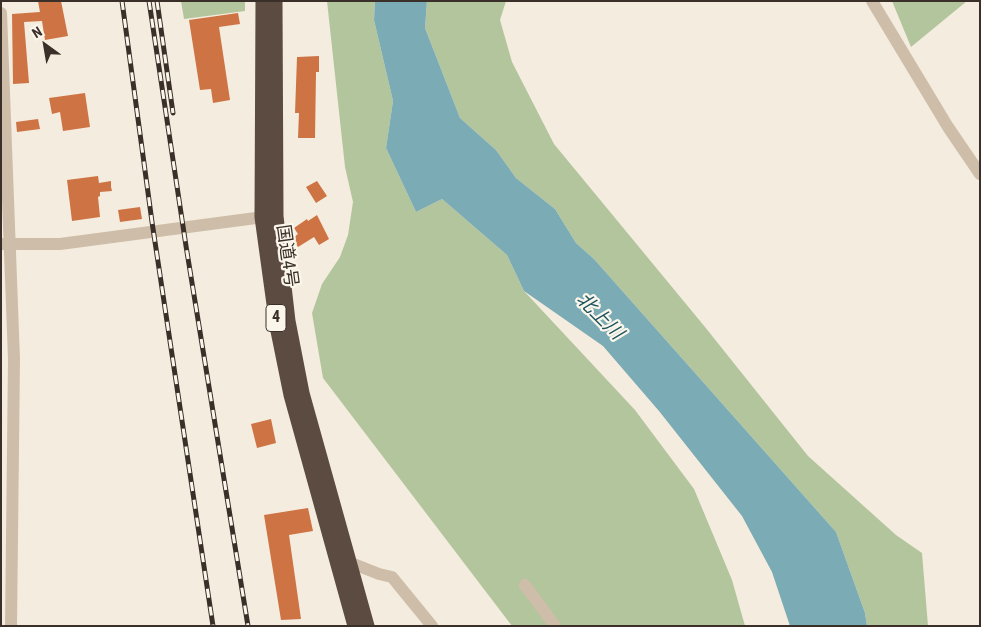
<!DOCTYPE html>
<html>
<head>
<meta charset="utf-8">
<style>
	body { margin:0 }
	#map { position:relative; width:981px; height:627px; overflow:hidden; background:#f4ecde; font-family:"Roboto Condensed",sans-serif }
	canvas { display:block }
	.frame { position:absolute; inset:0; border:2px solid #3a3029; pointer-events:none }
	.north { position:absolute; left:20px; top:20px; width:50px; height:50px; -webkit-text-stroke:4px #fbf6eb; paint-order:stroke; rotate:328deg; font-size:14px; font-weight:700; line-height:20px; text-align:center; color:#3a3029 }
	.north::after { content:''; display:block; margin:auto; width:18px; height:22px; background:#3a3029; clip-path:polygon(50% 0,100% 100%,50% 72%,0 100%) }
</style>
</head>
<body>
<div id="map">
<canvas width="981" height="627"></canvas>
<div class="frame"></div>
<div class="north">N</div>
</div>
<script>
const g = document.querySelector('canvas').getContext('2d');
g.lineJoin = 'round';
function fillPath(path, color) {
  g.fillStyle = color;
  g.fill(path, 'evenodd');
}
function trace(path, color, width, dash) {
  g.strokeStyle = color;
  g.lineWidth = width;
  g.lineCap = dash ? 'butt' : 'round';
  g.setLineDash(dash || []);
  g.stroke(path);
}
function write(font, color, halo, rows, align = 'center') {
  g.font = font + ' "Roboto Condensed","Noto Sans JP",sans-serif';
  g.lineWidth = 4.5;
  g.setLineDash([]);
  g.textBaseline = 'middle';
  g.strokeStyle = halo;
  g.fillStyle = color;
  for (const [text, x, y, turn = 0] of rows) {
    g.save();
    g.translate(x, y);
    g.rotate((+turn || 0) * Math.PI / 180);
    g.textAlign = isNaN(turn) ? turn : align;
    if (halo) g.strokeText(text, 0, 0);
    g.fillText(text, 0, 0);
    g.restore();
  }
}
const green = new Path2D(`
	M181 1H245V11L184 19Z
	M327 1H375L374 20 393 101 386 148 416 212 442 199 507 255 524 291 635 410 694 489 732 580 745 626H512L323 378 312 313 322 284 340 257 348 235 353 202 345 167Z
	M427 1H506L500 20 512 62 554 144 705 327 808 456 896 535 922 553 928 626H867L865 613 836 532 594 259 576 243 555 209 516 178 496 150 460 118 425 28Z
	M892 1H967L911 47Z`);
const water = new Path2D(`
	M375 1H427L425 28 460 118 496 150 516 178 555 209 576 243 594 259 836 532 865 613 867 626H790L772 572 742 516 659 411 603 346 524 291 507 255 442 199 416 212 386 148 393 101 374 20Z`);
const building = new Path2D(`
	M38 1H61L68 36 45 40 42 21 24 22 29 83 13 84 12 14 40 12Z
	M238 13 240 24 219 27 230 100 213 103 211 89 200 90 189 20Z
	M319 56V72H316L315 138H298L299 113H295L297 57Z
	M85 93 90 127 63 131 60 112 52 114 49 98Z
	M38 119 40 129 17 132 16 122Z
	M98 176 99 183 111 181V187L112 191 100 192V196L98 197 100 217 72 221 67 180Z
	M317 181 327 196 316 203 306 187Z
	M140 207 142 219 120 222 118 210Z
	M317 215 329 239 319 245 314 237 298 247 293 238 298 234 294 228 307 219 308 221Z
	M271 419 276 443 257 448 251 424Z
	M308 508 313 531 289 535 301 619 281 620 264 515Z`);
const minor = new Path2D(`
	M872 1 948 127 980 174
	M1 13 14 359 11 626
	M1 244H60L271 216
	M341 559 379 574 392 577 432 626
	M525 585 555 626`);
const highway = new Path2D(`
	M263 1 262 217 277 326 291 395 355 626
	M275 1 276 216 288 321 302 393 367 626`);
const rail = new Path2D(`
	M122 1 152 222 213 626
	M149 1 186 246 248 626
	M157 1 173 113`);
const shields = [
	[276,318,20]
];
const shieldNames = [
	["4",276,318]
];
const streetNames = [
	["国道4号",286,256,82]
];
const waterNames = [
	["北上川",599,317,45]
];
fillPath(green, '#b3c59d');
fillPath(water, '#7babb4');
fillPath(building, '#ce7343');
trace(minor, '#cebea9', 12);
trace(highway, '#5c4b40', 15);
trace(rail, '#3a3029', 5);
trace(rail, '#fbf6eb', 3, [9]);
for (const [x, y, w] of shields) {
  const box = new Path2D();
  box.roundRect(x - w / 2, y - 13.5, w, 27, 4);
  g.fillStyle = '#fbf6eb';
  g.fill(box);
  trace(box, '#3a3029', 1);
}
write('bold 16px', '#3a3029', null, shieldNames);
write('18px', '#3a3029', '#fbf6eb', streetNames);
write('italic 19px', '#1b545f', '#fbf6eb', waterNames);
</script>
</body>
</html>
